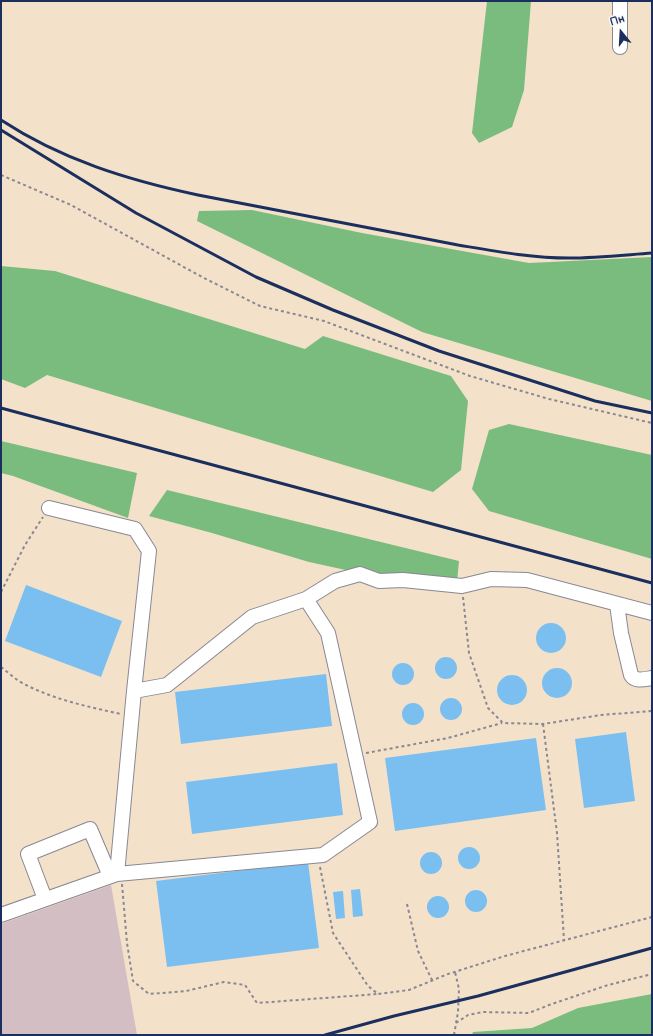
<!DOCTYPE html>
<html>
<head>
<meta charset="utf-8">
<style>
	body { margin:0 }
	#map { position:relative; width:653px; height:1036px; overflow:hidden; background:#f4e1c9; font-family:"Balsamiq Sans",sans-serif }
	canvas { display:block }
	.frame { position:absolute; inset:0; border:2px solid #1b2f5e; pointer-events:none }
	.north { position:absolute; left:601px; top:12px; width:40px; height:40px; -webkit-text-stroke:3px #f6f6f2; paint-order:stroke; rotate:342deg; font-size:11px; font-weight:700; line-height:16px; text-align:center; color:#1b2f5e }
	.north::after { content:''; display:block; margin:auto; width:14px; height:18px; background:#1b2f5e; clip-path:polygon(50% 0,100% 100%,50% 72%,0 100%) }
</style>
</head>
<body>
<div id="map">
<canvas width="653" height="1036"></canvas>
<div class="frame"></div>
<div class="north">Пн</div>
</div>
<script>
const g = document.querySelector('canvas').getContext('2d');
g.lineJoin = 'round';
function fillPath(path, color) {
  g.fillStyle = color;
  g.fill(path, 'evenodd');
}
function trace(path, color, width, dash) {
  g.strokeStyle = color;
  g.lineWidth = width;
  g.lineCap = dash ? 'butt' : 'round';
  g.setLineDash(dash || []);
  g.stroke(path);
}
const industrial = new Path2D(`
	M111 885 137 1035H1V924Z`);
const forest = new Path2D(`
	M487 1H531L524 90 512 127 479 143 472 133Z
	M252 210 362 233 529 263 652 257V401L422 332 197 221 199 211Z
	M1 266 55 271 305 349 323 336 451 376 468 401 461 470 433 492 47 375 25 388 1 379Z
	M509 424 652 455V559L489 511 472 489 489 430Z
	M1 441 137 473 128 518 13 476 1 473Z
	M167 490 459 561 457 582 378 577 309 562 212 533 149 516Z
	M652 994V1035H472L473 1032 532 1028 578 1008Z`);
const water = new Path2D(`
	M26 585 122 621 101 677 5 641Z
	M536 638a15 15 0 1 1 30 0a15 15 0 1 1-30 0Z
	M435 668a11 11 0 1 1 22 0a11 11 0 1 1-22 0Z
	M392 674a11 11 0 1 1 22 0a11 11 0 1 1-22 0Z
	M542 683a15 15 0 1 1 30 0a15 15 0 1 1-30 0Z
	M326 674 332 726 181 744 175 692Z
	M497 690a15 15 0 1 1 30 0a15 15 0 1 1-30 0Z
	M440 709a11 11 0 1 1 22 0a11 11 0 1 1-22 0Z
	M402 714a11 11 0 1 1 22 0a11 11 0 1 1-22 0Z
	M626 732 635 801 584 808 575 739Z
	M536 738 546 810 395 831 385 758Z
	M337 763 343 815 192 834 186 782Z
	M458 858a11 11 0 1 1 22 0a11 11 0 1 1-22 0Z
	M420 863a11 11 0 1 1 22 0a11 11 0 1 1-22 0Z
	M308 862 319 948 167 967 156 881Z
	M360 889 363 916 353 917 351 890Z
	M465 901a11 11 0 1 1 22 0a11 11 0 1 1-22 0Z
	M343 891 345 918 336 919 333 892Z
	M427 907a11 11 0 1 1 22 0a11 11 0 1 1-22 0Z`);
const path = new Path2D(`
	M1 175 71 205 202 277 260 306 324 321 470 376 549 399 652 423
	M1 592 25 545 43 517
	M463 597 469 653 488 708 503 723 543 724 601 715 652 711
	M1 667C9 673 17 681 26 685 56 700 89 707 121 714
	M543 724 557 833 564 940
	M366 753 448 738 502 723
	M320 867 333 933 368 986 378 994 409 990 448 974 505 956 652 917
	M122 884 127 943 133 981 149 994 186 991 224 982 245 985 257 1003 378 994
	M407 904 418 951 432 980
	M456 1023 468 1015 483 1012 529 1013 549 1005 608 985 652 974
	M454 1035 458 1012 459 989 455 972`);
const minor = new Path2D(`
	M620 1V47
	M49 508 135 529 149 551 134 691 117 874
	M306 599 335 581 360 574 379 581 403 580 462 586 491 579 527 580 652 613
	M617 604 621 633 631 675C635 682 645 679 652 678
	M45 899 28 854 90 829 110 876
	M1 915 117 874 323 855 370 822 328 633 306 599 252 617 167 685 134 691`);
const rail = new Path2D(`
	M1 120C62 160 128 180 198 195L458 245C494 251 532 258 569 258 596 258 624 255 652 253
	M1 130 136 213 256 277 333 310 439 351 595 401 652 413
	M1 408 652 583
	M325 1035 394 1016 478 996 652 948`);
fillPath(industrial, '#d2bec3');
fillPath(forest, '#7abc7e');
fillPath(water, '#7bbff1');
trace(minor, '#888894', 16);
trace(path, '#888894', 2, [3, 3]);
trace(minor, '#fff', 14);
trace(rail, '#1b2f5e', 3);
</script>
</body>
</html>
